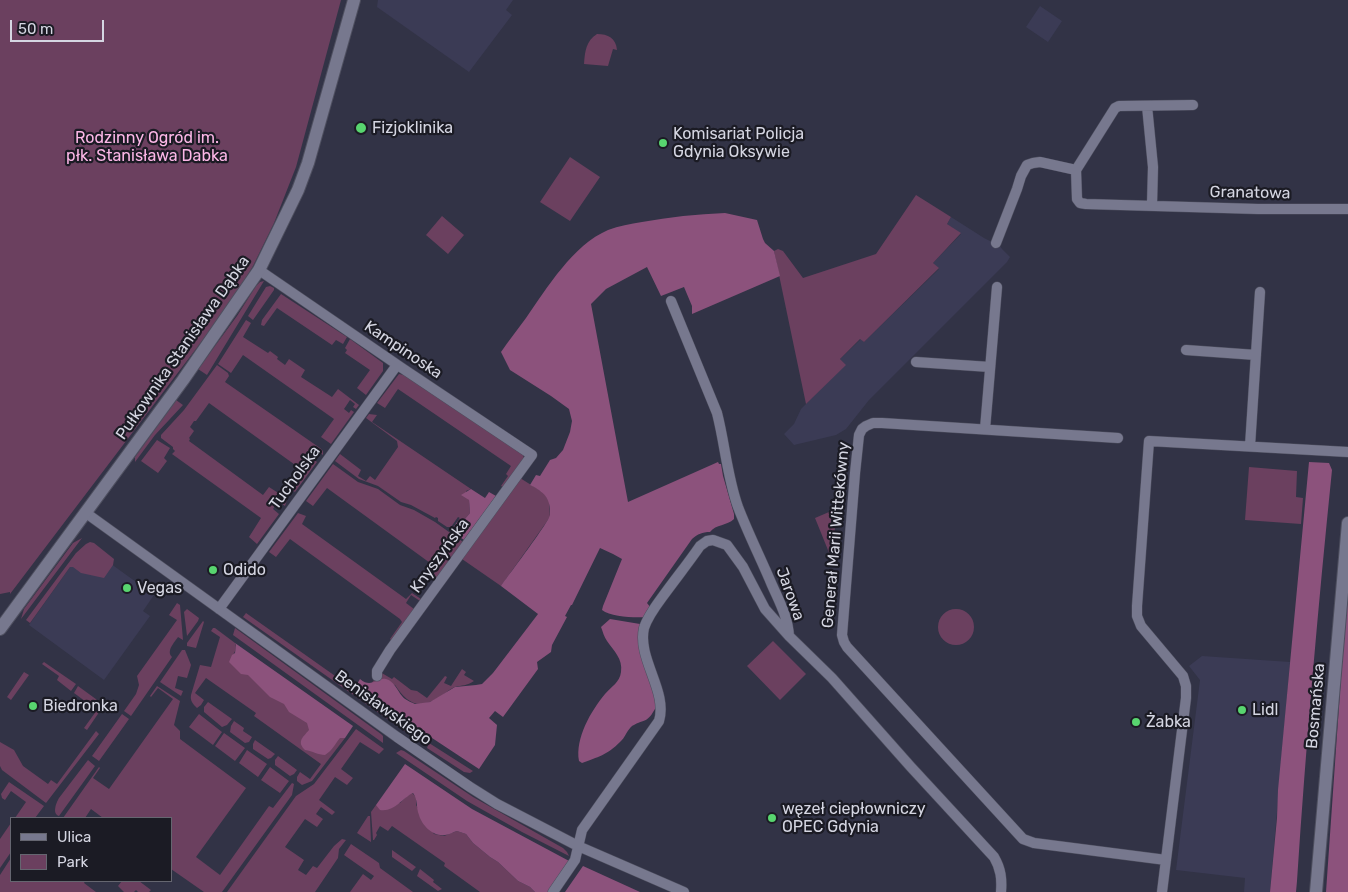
<!DOCTYPE html>
<html>
<head>
<meta charset="utf-8">
<style>
	body { margin:0 }
	#map { position:relative; width:1348px; height:892px; overflow:hidden; background:#323346; font-family:Rubik,sans-serif }
	canvas { display:block }
	.legend { position:absolute; left:10px; top:817px; width:162px; height:65px; box-sizing:border-box; background:#1b1b24; border:1px solid #656670; margin:0; padding:6px 9px; list-style:none; font-size:15px; color:#d5d6e2 }
	.legend li { display:flex; align-items:center; gap:10px; height:25px }
	.legend b { width:25px; border:1px solid #656670 }
	.scale { position:absolute; left:10px; top:20px; width:94px; height:22px; box-sizing:border-box; border:2px solid #d5d6e2; border-top:0; padding-left:6px; font-size:15px; line-height:18px; white-space:nowrap; color:#d5d6e2; -webkit-text-stroke:4px #1b1b24; paint-order:stroke }
</style>
</head>
<body>
<div id="map">
<canvas width="1348" height="892"></canvas>
<ul class="legend">
<li><b style="height:6px;background:#77788e"></b>Ulica</li>
<li><b style="height:14px;background:#6b405f"></b>Park</li>
</ul>
<div class="scale">50 m</div>
</div>
<script>
const g = document.querySelector('canvas').getContext('2d');
g.lineJoin = 'round';
function fillPath(path, color) {
  g.fillStyle = color;
  g.fill(path, 'evenodd');
}
function trace(path, color, width, dash) {
  g.strokeStyle = color;
  g.lineWidth = width;
  g.lineCap = dash ? 'butt' : 'round';
  g.setLineDash(dash || []);
  g.stroke(path);
}
function write(font, color, halo, rows, align = 'center') {
  g.font = font + ' Rubik,sans-serif';
  g.lineWidth = 4.5;
  g.setLineDash([]);
  g.textBaseline = 'middle';
  g.strokeStyle = halo;
  g.fillStyle = color;
  for (const [text, x, y, turn = 0] of rows) {
    g.save();
    g.translate(x, y);
    g.rotate((+turn || 0) * Math.PI / 180);
    g.textAlign = isNaN(turn) ? turn : align;
    if (halo) g.strokeText(text, 0, 0);
    g.fillText(text, 0, 0);
    g.restore();
  }
}
const built = new Path2D(`
	M378 0H513L506 10 512 15 469 72 377 7Z
	M1040 6 1062 21 1048 42 1026 27Z
	M951 217 984 238 1000 246 1002 249 1010 257 1007 262 869 400 846 429 836 435 794 445 784 434 794 424 801 409 845 365 840 359 861 339 864 342 939 269 933 263 961 234 947 224Z
	M96 553 154 595 143 611 150 616 104 680 29 625 75 560Z
	M1202 656 1290 662 1270 892H1244L1245 878 1176 870 1200 680 1189 666Z`);
const green = new Path2D(`
	M0 0H341L296 167 274 223 253 266 230 304 10 594V592L0 594Z
	M597 34C608 34 616 38 617 50L613 49 608 66 584 64C585 51 586 41 597 34Z
	M570 157 600 177 570 221 540 202Z
	M916 195 951 217 947 224 961 233 933 263 939 268 864 342 860 339 840 359 846 365 806 404 774 251 778 249 783 251 803 278 876 254Z
	M442 216 464 235 448 254 426 235Z
	M264 281 207 375 198 369 237 316 256 286 260 282Z
	M270 286 274 288V290L253 320 248 316 266 287Z
	M281 294 347 337 343 344 336 340 332 345 277 308 264 326 261 325 262 320Z
	M246 320 251 323 243 337 268 353 270 351 278 357 277 359 285 365 289 359 305 370 301 377 332 397 338 389 359 405 356 409 353 407 355 404 350 400 344 409 349 413 351 410 354 412 331 444 321 437 334 419 243 355 231 373 218 364Z
	M350 339 383 363V371L366 395 357 388 370 370 345 353 347 350 345 348Z
	M217 365 228 373 229 376 225 382 320 448 323 451V455L317 450 312 458 317 462 295 492 286 486 298 467 209 403 196 421H194L190 427 194 431 189 438 190 439 189 441 263 495 269 487 286 498 287 500 285 506 278 501 273 509 279 514 257 544 249 537 261 518 172 454 175 451 173 449V447L161 438V435L184 410Z
	M399 374 404 375 523 455 524 458 503 487 501 486 508 476 506 474 511 466 398 389 385 408 377 403Z
	M176 400 183 405 155 435 135 462V457Z
	M369 414 377 415 372 422 471 489 466 491 469 500 470 513 464 520 458 517 451 527H447L438 521V518L436 517 435 518 411 505 401 502 378 486 359 479 335 461 340 454 361 470 358 476 366 481 370 476 375 480 398 447 397 441 366 418Z
	M157 440 170 448 164 458 167 461 158 473 141 461Z
	M333 464 358 482 378 489 400 505 414 510 435 522 463 542 436 579 432 576 437 568 327 488 313 506 306 501Z
	M1249 467 1297 471 1296 497 1303 498 1301 524 1245 520Z
	M520 478 544 493 549 501 550 517 501 586 462 559Z
	M836 509 833 560H832L815 518Z
	M298 513 306 516 302 524 406 599 412 593 421 599 420 601 411 595 406 603 414 609 391 640 390 639 402 622 400 619 290 539 276 557 269 552Z
	M82 538 21 619 24 609 73 543Z
	M90 542 94 543 114 559 113 565 104 578 81 573 73 567H70L30 623 26 620 76 553 86 544Z
	M177 603 180 605 183 640 178 637C174 643 166 651 172 657L131 716 124 711 136 694 139 685 137 676 177 620 169 615Z
	M938 627a18 18 0 1 1 36 0a18 18 0 1 1-36 0Z
	M187 609 199 618 198 621 187 636 184 612Z
	M246 613 423 738 420 742 243 617Z
	M203 621 204 622 196 648 187 646V643Z
	M213 628H215L235 643C237 647 235 652 233 655L345 738 312 781 302 785 297 781V777L300 772 310 779 321 764 254 716 256 713 206 678 195 693 204 700 201 705 197 708C193 704 190 701 191 695L200 665 211 667 220 637 211 631Z
	M235 628 381 734 383 736V743L233 635Z
	M773 641 806 674 780 700 747 666Z
	M182 650H185L191 665 187 678 178 676 175 688 183 691 181 696 160 682Z
	M44 662 76 684 71 691 57 680 59 676 42 664Z
	M462 669 466 672 464 675 474 681C467 686 462 685 455 687 449 689 444 695 438 698 418 710 407 703 395 685L375 682 371 684 380 672 392 679 394 677 411 690 417 691 427 698 445 676 447 677 444 683 451 686Z
	M24 672 29 675 11 700 7 697Z
	M78 686 104 705 87 730 84 728 97 710 74 693Z
	M157 686 180 701 174 725 180 731V739L246 788 196 857 220 875 269 806 273 808 292 783 294 784 292 795 222 892H204L171 869V818H103L91 809 85 818H63L99 767 100 768 93 778 109 789 173 699 158 688 151 697 150 696Z
	M208 702 232 719 227 725 222 727 204 712V707Z
	M122 714 129 719 99 761 92 756Z
	M199 714 222 732 213 745 189 727Z
	M234 721 244 728 243 731 252 737 249 742 245 743 230 732 231 726Z
	M356 729 384 749 379 754 360 742 341 769 353 778 347 785 335 777 319 800 335 812 332 815 321 807 316 814 323 819 317 827 305 819 285 847 304 860 298 870 306 875 313 866 317 868 334 846 342 839 346 840 339 849 338 858 315 892H227L296 796 314 784Z
	M96 731 99 734 46 803 2 770 0 766V742L14 750 23 766 48 784 51 780 57 784Z
	M224 733 245 748 235 761 215 746Z
	M255 740 275 754 271 758 268 759 253 749V744Z
	M429 743 473 771 470 773 464 772 427 748Z
	M247 750 267 764 258 777 239 763Z
	M401 750 404 751 473 797 563 848 567 852 569 856 522 832 467 801 396 753Z
	M278 756 297 770 294 774 290 776 275 765V760Z
	M88 760 95 766 59 816C52 814 56 803 59 798Z
	M270 767 289 781 280 793 261 780Z
	M9 782 44 806 35 818H15L26 802 11 791 5 800 2 798 1 794Z
	M412 793 416 797V805L434 834 444 836 457 831 466 834 473 843 490 857 498 862 518 881 530 887 535 892H480L444 866 445 863 392 826 388 831 380 826 376 833 377 835 374 840H373L371 812 376 805 400 803 407 796Z
	M368 816H370L371 842 357 833Z
	M11 823V852L0 868V839Z
	M351 844 379 863 380 868 413 892H350L363 874 371 880 374 876 344 855Z
	M392 850 416 867 412 871 392 857Z
	M11 858V881H85L84 883 96 892H0V875Z
	M420 869 434 880 433 882 442 889 438 891 417 876Z
	M122 881H139L151 890 149 892H138L136 890 134 892H124L118 886Z`);
const forest = new Path2D(`
	M725 213 757 220 763 239 765 243 774 251 780 276 692 314V306L684 287 661 296 647 267 606 289 591 304 628 502 718 462 719 464H721L723 476 734 514V519C727 526 716 524 710 532 702 532 698 534 692 539L647 603 651 608 647 617C635 618 611 617 602 610L603 606 622 559 613 554 600 548 572 605H571L565 616 567 617 552 645 551 652 537 662 538 669 503 717 495 711 489 718 497 725 495 745 479 769 426 734 357 684 360 679C372 689 376 677 386 679 394 681 397 690 402 696 405 700 411 702 415 704L430 702 455 687 476 685 482 684 493 673 538 614 501 586C508 576 549 522 550 515 551 498 544 492 530 485L536 475 540 476 550 460 556 458 563 450 570 432 572 421 569 409 551 396 510 370 501 352C509 340 518 329 526 318 547 288 573 245 608 230 619 226 630 224 642 222 669 217 697 214 725 213Z
	M1309 462 1329 463 1332 470C1318 607 1306 744 1297 881L1296 892H1270L1277 818 1278 790Z
	M471 489 485 498 489 492 496 496 464 540 453 532 452 529 460 518 464 520 470 513 469 500 461 495Z
	M1348 577V892H1326Z
	M610 619 640 624 641 625 656 707C647 724 646 718 632 726 627 730 625 738 620 742 607 755 598 757 582 763L579 761C575 738 591 711 605 694 611 687 620 682 621 672 623 659 614 651 607 641 604 637 603 632 601 627Z
	M235 643 353 726 345 738H340C334 745 333 750 325 755 318 755 313 751 305 750 297 742 302 738 309 730L307 723 289 712 284 704 270 697 248 675 241 674 229 662 232 655 235 653 236 645Z
	M405 764 472 809 571 862 549 892H535L530 887 518 881 498 862 490 857 473 843 466 834 457 831C453 832 449 835 445 835 434 837 422 826 419 815 416 808 418 799 413 793 401 799 395 812 380 810L376 805Z
	M583 866 640 892H565Z`);
const minor = new Path2D(`
	M1193 105 1119 106 1115 108 1076 170 1077 199 1080 203 1086 204 1258 209H1348
	M1147 106 1153 167 1152 205
	M996 243 1017 189 1021 176 1027 165 1033 163 1040 162 1076 170
	M259 270 402 368 532 455 390 650 377 671V676
	M671 301 717 413C725 444 727 476 738 507 748 533 761 559 772 585 779 601 788 617 789 636
	M1186 350 1256 355
	M916 362 990 367
	M985 429 997 287
	M1118 438 882 423H873L866 426 862 429 859 435 855 473 842 635 844 642 847 647 1023 839 1034 843 1166 860
	M1250 446 1260 292
	M86 513 397 737 470 787 497 804 578 846 684 892
	M219 609 397 365
	M553 892 575 860 582 830 659 721C668 691 637 659 644 628 648 615 658 603 666 592 677 577 689 562 700 546L707 541 713 540 727 545 743 567 765 609 789 636 832 678 910 766 994 857C1001 869 1002 879 1001 892
	M1162 892 1186 698V686L1183 676 1141 626 1137 616V606L1149 441 1348 452`);
const tertiary = new Path2D(`
	M0 629 183 380 259 270 298 190 308 163 354 0
	M1316 892 1348 523`);
const markers = [
	[361,128,6,"#58d56f"],
	[663,143,5,"#58d56f"],
	[213,570,5,"#58d56f"],
	[127,588,5,"#58d56f"],
	[33,706,5,"#58d56f"],
	[1242,710,5,"#58d56f"],
	[1136,722,5,"#58d56f"],
	[772,818,5,"#58d56f"]
];
const poiNames = [
	["Fizjoklinika",372,128],
	["Komisariat Policja",673,134],
	["Gdynia Oksywie",673,152],
	["Odido",223,570],
	["Vegas",137,588],
	["Biedronka",43,706],
	["Lidl",1252,710],
	["Żabka",1146,722],
	["węzeł ciepłowniczy",782,809],
	["OPEC Gdynia",782,827]
];
const parkNames = [
	["Rodzinny Ogród im.",147,138],
	["płk. Stanisława Dabka",147,156]
];
const streetNames = [
	["Granatowa",1250,193,1],
	["Pułkownika Stanisława Dąbka",183,348,-55],
	["Kampinoska",403,350,34],
	["Tucholska",295,478,-54],
	["Generał Marii Wittekówny",836,535,-85],
	["Knyszyńska",440,556,-54],
	["Jarowa",790,594,70],
	["Bosmańska",1316,706,-85],
	["Benisławskiego",383,708,36]
];
fillPath(built, '#3b3b55');
fillPath(green, '#6b405f');
fillPath(forest, '#8c527c');
trace(minor, '#4e4f5f', 11);
trace(tertiary, '#4e4f5f', 14);
trace(minor, '#77788e', 10);
trace(tertiary, '#77788e', 12);
for (const [x, y, r, color] of markers) {
  const dot = new Path2D();
  dot.arc(x, y, r, 0, 2 * Math.PI);
  g.fillStyle = color;
  g.fill(dot);
  trace(dot, '#1b1b24', 2);
}
write('16px', '#d5d6e2', '#1b1b24', poiNames, 'left');
write('16px', '#fcb7e7', '#1b1b24', parkNames);
write('16px', '#d5d6e2', '#1b1b24', streetNames);
</script>
</body>
</html>
